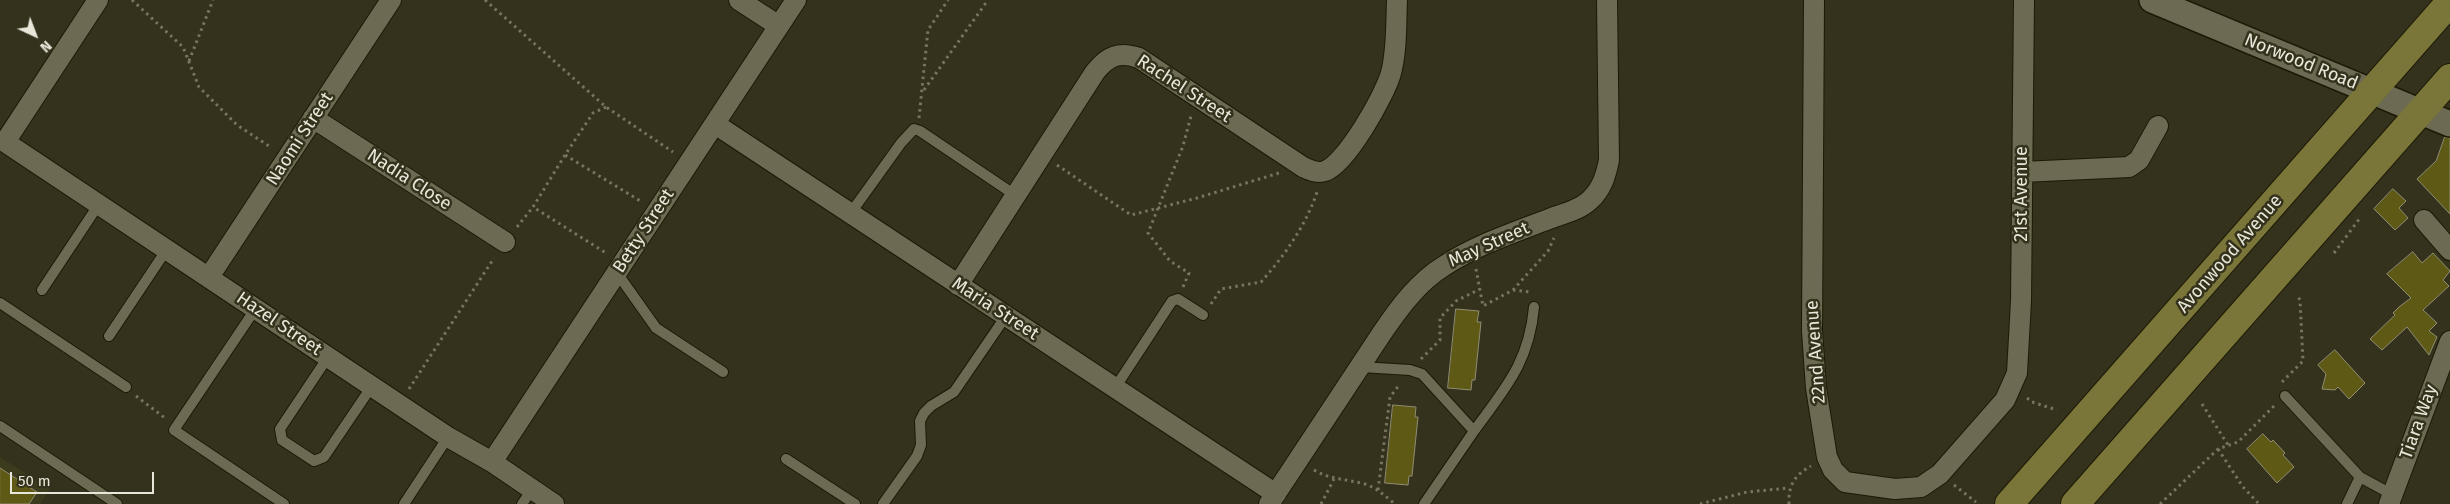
<!DOCTYPE html>
<html>
<head>
<meta charset="utf-8">
<style>
	body { margin:0 }
	#map { position:relative; width:2450px; height:504px; overflow:hidden; background:#34321c; font-family:"Fira Sans",sans-serif }
	canvas { display:block }
	.north { position:absolute; left:10px; top:10px; width:50px; height:50px; -webkit-text-stroke:4px #34321c; paint-order:stroke; rotate:137deg; font-size:14px; font-weight:700; line-height:20px; text-align:center; color:#e8e7d9 }
	.north::after { content:''; display:block; margin:auto; width:18px; height:22px; background:#e8e7d9; clip-path:polygon(50% 0,100% 100%,50% 72%,0 100%) }
	.scale { position:absolute; left:10px; top:472px; width:144px; height:22px; box-sizing:border-box; border:2px solid #e8e7d9; border-top:0; padding-left:6px; font-size:15px; line-height:18px; white-space:nowrap; color:#e8e7d9; -webkit-text-stroke:4px #34321c; paint-order:stroke }
</style>
</head>
<body>
<div id="map">
<canvas width="2450" height="504"></canvas>
<div class="north">N</div>
<div class="scale">50 m</div>
</div>
<script>
const g = document.querySelector('canvas').getContext('2d');
g.lineJoin = 'round';
function fillPath(path, color) {
  g.fillStyle = color;
  g.fill(path, 'evenodd');
}
function trace(path, color, width, dash) {
  g.strokeStyle = color;
  g.lineWidth = width;
  g.lineCap = dash ? 'butt' : 'round';
  g.setLineDash(dash || []);
  g.stroke(path);
}
function write(font, color, halo, rows, align = 'center') {
  g.font = font + ' "Fira Sans",sans-serif';
  g.lineWidth = 5;
  g.setLineDash([]);
  g.textBaseline = 'middle';
  g.strokeStyle = halo;
  g.fillStyle = color;
  for (const [text, x, y, turn = 0] of rows) {
    g.save();
    g.translate(x, y);
    g.rotate((+turn || 0) * Math.PI / 180);
    g.textAlign = isNaN(turn) ? turn : align;
    if (halo) g.strokeText(text, 0, 0);
    g.fillText(text, 0, 0);
    g.restore();
  }
}
const built = new Path2D(`
	M0 457 50 489 40 504H0Z`);
const building = new Path2D(`
	M2445 137 2450 138V214L2417 179 2436 161Z
	M2393 189 2406 201 2399 208 2408 218 2395 230 2374 209Z
	M2413 252 2422 263 2433 253 2450 271 2443 280 2449 286 2423 310 2437 323 2429 331 2437 337 2429 355 2407 327 2382 350 2370 339 2395 315 2393 313 2399 307 2411 298 2387 274Z
	M1456 309 1479 311 1477 322H1481L1477 360 1475 380H1472L1471 390 1448 388Z
	M2335 350 2365 383 2349 399 2338 387 2335 390 2322 389 2326 374 2318 365Z
	M1393 405 1416 407 1415 417H1418L1414 456 1412 476H1409L1408 485 1385 483Z
	M2263 434 2271 442 2273 440 2285 453 2283 455 2294 467 2277 483 2247 449Z
	M0 468 37 492 29 504H0Z`);
const path = new Path2D(`
	M132 0 183 47 199 87 237 125 272 148
	M485 0 606 107 673 152
	M189 61 213 0
	M924 90 988 0
	M606 107 593 113 565 155 642 202
	M919 118 928 30 948 0
	M565 155 533 207 606 253
	M1057 165 1131 215 1197 198 1279 173
	M517 227 533 207
	M2334 253 2360 218
	M1476 269 1483 306 1513 290 1548 251 1554 238
	M1183 287 1189 273 1170 261 1148 233 1183 146 1191 116
	M1513 290 1531 292
	M1211 304 1221 289 1261 282C1285 255 1307 224 1318 189
	M1421 359 1440 340V318L1456 301 1480 289
	M2282 382 2303 361 2300 300 2297 295
	M409 389 494 258
	M136 396 165 418
	M2027 398 2032 402 2057 410
	M2202 404 2228 445
	M2218 449 2243 487 2259 504
	M1314 470C1331 480 1347 479 1365 484 1377 488 1385 496 1395 504
	M1954 485 1976 502
	M1378 490 1390 397 1400 384
	M1321 504 1334 479
	M1700 504 1747 492 1788 488
	M1789 504C1788 485 1795 475 1811 466
	M2160 504 2218 449 2238 442 2275 405`);
const service = new Path2D(`
	M850 214 901 143 914 129 920 131 1015 195
	M617 273 656 328 723 372
	M42 290 99 204
	M0 303 126 387
	M256 308 174 430 284 504
	M109 336 167 249
	M328 357 280 429 282 440 314 461 324 457 372 386
	M1361 367 1410 370 1422 374 1474 431 1424 504
	M1115 388 1172 301 1178 299 1203 315
	M2285 396 2360 477 2393 495
	M0 426 117 504
	M1474 431C1505 388 1529 363 1534 307
	M786 459 855 504
	M404 504 448 437
	M522 504 533 488
	M883 504 917 456 921 445 920 421 924 413 931 406 954 392 1006 316
	M2347 504 2360 477`);
const minor = new Path2D(`
	M98 0 5 142 448 437 492 462 554 504
	M739 0 779 26
	M1814 0 1812 331 1816 388 1827 457 1833 470 1845 482 1895 489 1921 487 1940 474 2005 400 2017 373 2021 301 2024 0
	M313 118 505 242
	M715 124 1276 494
	M2022 172 2129 167 2139 160 2158 126
	M2424 220 2450 250
	M209 277 391 0
	M958 285 1095 72C1108 56 1119 51 1139 58L1303 167C1310 170 1317 174 1325 171 1346 164 1385 95 1391 73 1397 50 1396 24 1397 0
	M492 462 796 0
	M1269 504 1382 333C1399 308 1418 282 1444 266 1476 245 1513 233 1549 219 1562 214 1580 210 1590 200 1602 189 1606 175 1609 160L1607 0
	M2389 504 2450 341`);
const tertiary = new Path2D(`
	M2152 0 2450 124`);
const secondary = new Path2D(`
	M2009 504 2450 2
	M2075 504 2450 78`);
const streetNames = [
	["Norwood Road",2301,62,22],
	["Rachel Street",1184,89,33],
	["Naomi Street",300,139,-57],
	["Nadia Close",409,180,33],
	["21st Avenue",2022,194,-90],
	["Betty Street",644,231,-57],
	["May Street",1489,245,-24],
	["Avonwood Avenue",2230,254,-49],
	["Maria Street",995,309,33],
	["Hazel Street",279,324,34],
	["22nd Avenue",1816,352,-94],
	["Tiara Way",2419,422,-70]
];
fillPath(built, '#3d3b1e');
fillPath(building, '#5f5916');
trace(building, '#8f8d74', 1);
trace(service, '#1c1905', 12);
trace(minor, '#1c1905', 22);
trace(tertiary, '#1c1905', 28);
trace(secondary, '#1c1905', 30);
trace(path, '#777562', 3, [2.5, 4]);
trace(service, '#6c6a52', 10);
trace(minor, '#6c6a52', 20);
trace(tertiary, '#6c6a52', 25);
trace(secondary, '#7a7539', 28);
write('18px', '#e8e7d9', '#34321c', streetNames);
</script>
</body>
</html>
